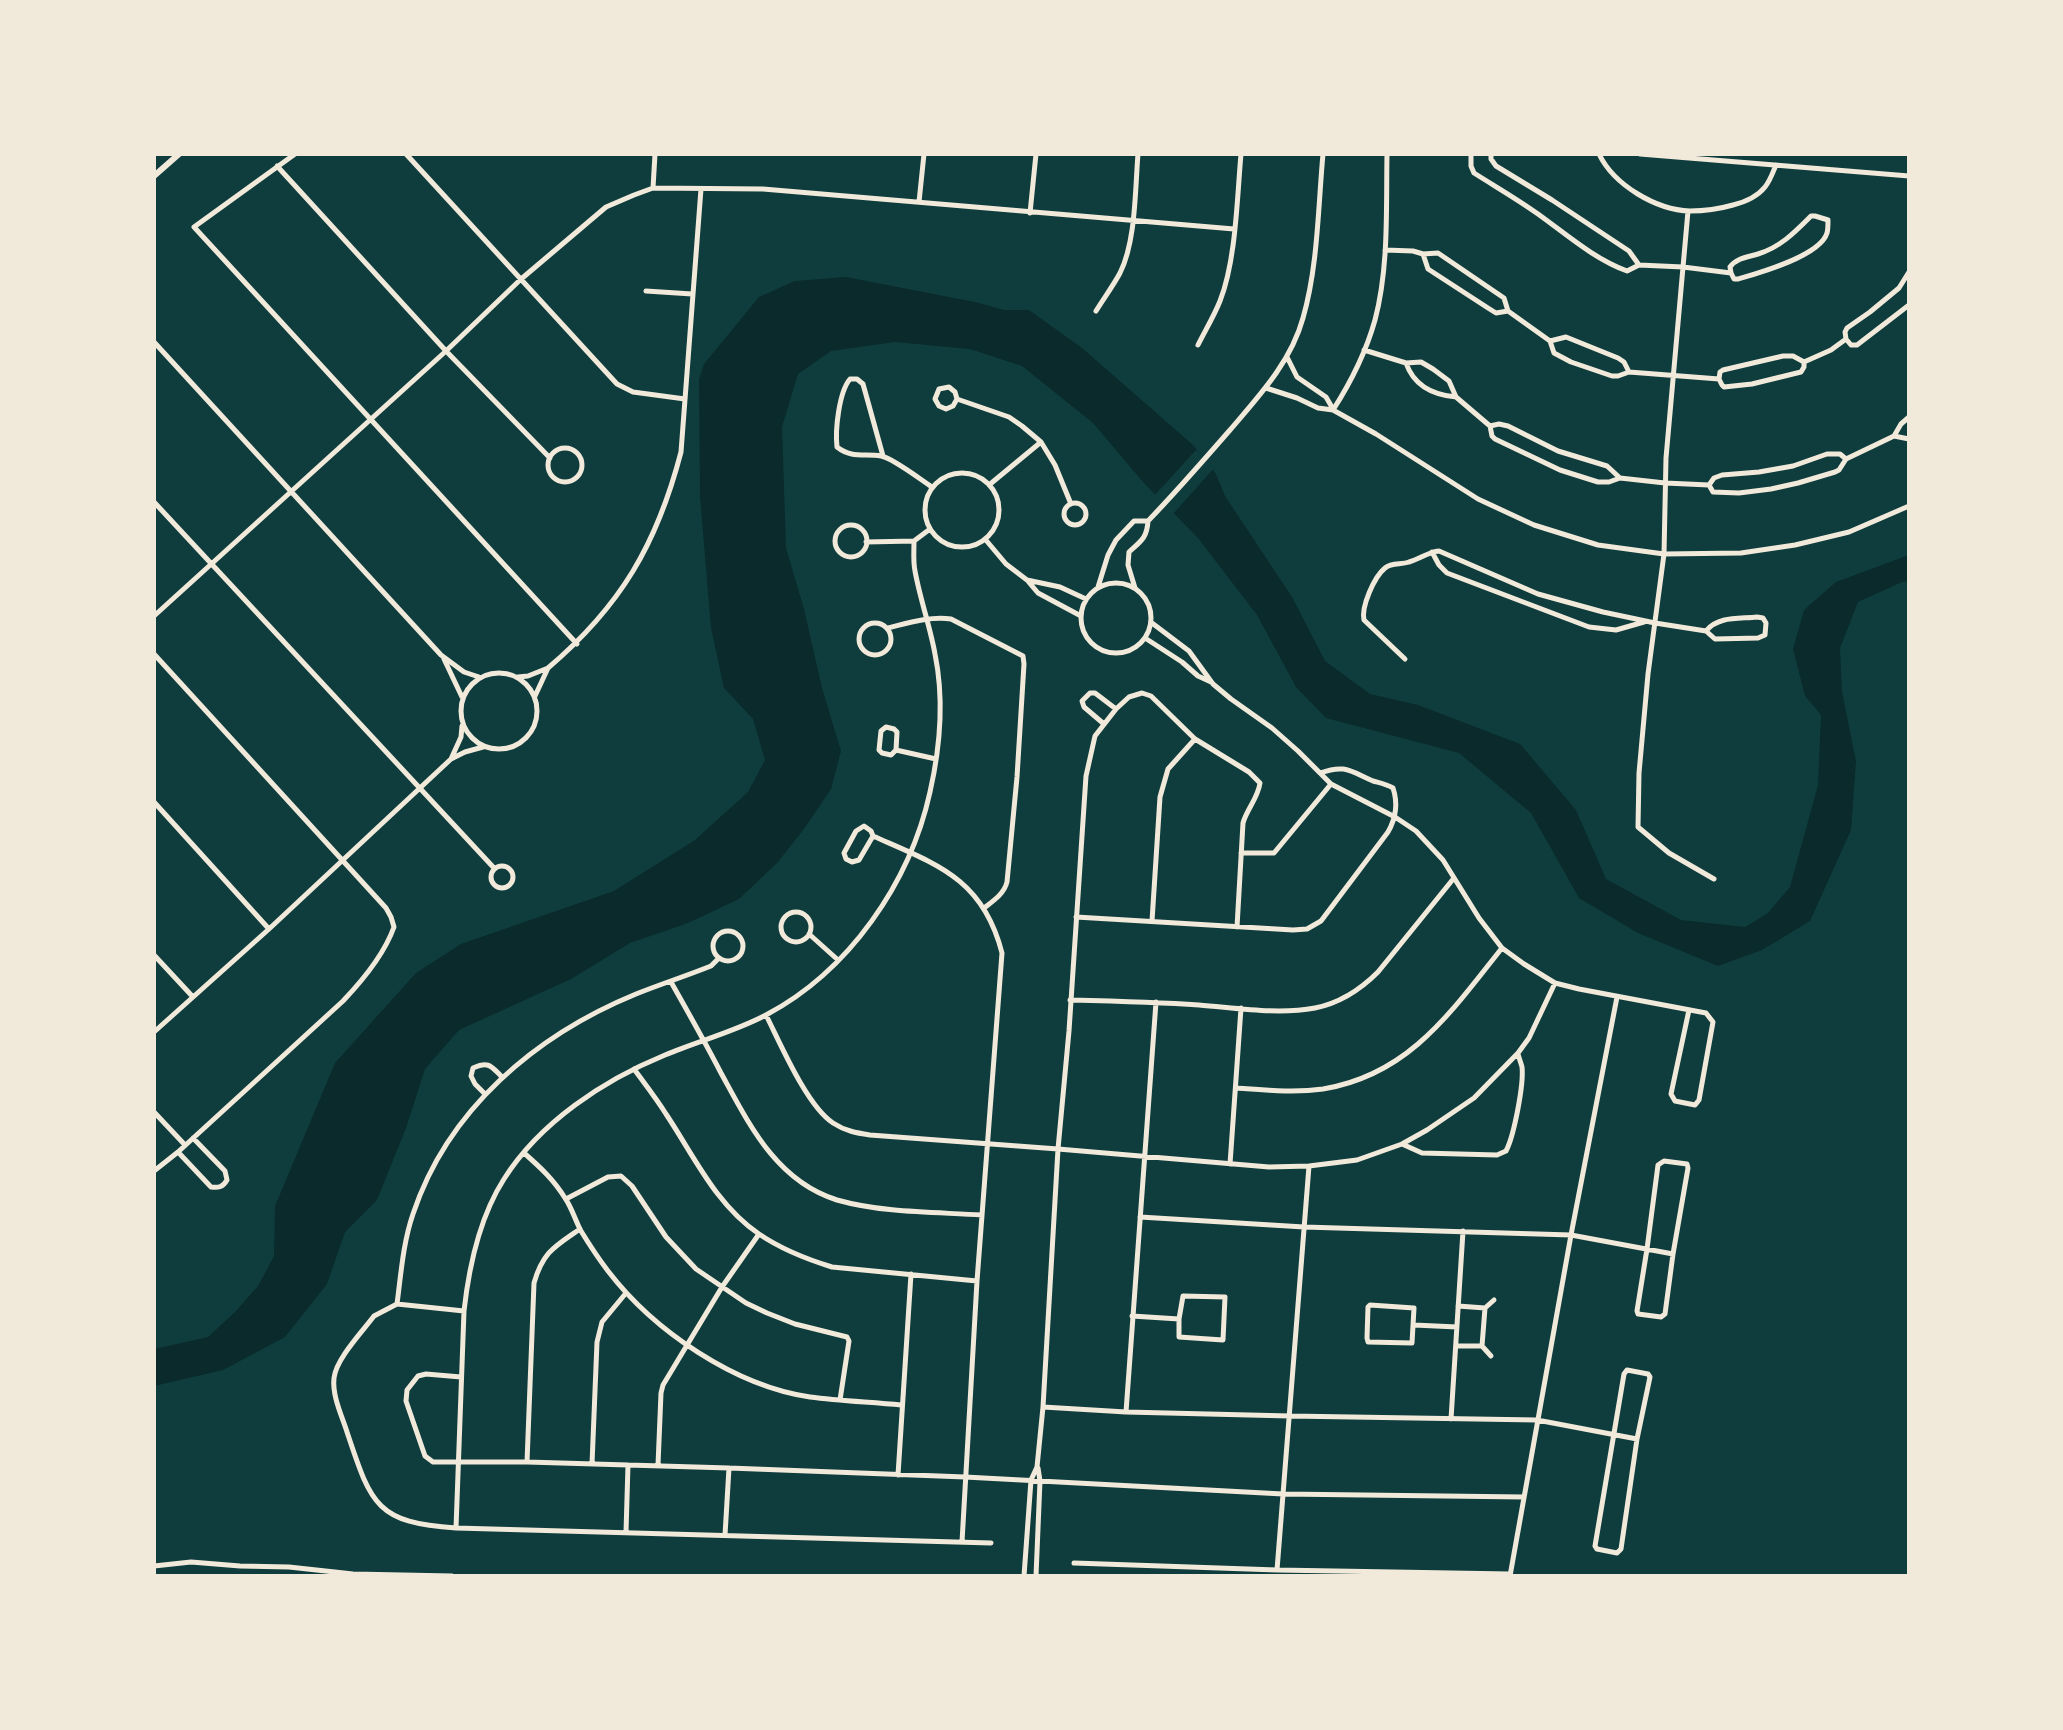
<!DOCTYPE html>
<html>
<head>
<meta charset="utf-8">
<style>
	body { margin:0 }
	#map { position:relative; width:2063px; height:1730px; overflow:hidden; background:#0f3d3e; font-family:Barlow,sans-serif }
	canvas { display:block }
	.frame { position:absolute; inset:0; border:156px solid #f1e9da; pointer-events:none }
</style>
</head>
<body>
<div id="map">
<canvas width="2063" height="1730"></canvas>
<div class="frame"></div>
</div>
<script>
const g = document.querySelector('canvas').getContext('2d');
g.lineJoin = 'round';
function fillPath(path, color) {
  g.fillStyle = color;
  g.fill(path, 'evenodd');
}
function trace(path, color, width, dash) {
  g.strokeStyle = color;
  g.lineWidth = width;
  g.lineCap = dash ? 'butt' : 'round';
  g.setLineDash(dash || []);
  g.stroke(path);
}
const water = new Path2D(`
	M846 277 975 302 1004 310H1029L1082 348 1193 445 1216 474 1225 496 1292 597 1325 661 1370 694 1418 705 1520 744 1576 810 1606 879 1681 920 1745 927 1768 913 1790 887 1818 785 1821 715 1805 696 1793 649 1804 610 1836 582 1909 555V581L1902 582 1858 602 1840 648 1842 692 1856 761 1851 830 1810 921 1762 950 1718 966 1638 933 1579 898 1531 813 1459 753 1326 718 1296 687 1257 615 1198 538 1143 482 1093 423 1022 366 970 349 895 342 831 351 798 374 782 427 786 548 804 609 822 688 841 751 831 789 804 829 777 863 739 899 688 923 630 943 571 979 459 1030 425 1069 406 1128 377 1200 345 1232 327 1284 285 1337 223 1370 154 1386V1349L208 1337 235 1312 258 1286 274 1256 275 1206 335 1063 416 973 461 944 614 891 695 840 748 792 765 760 753 719 724 688 711 628 700 496 699 379 704 364 759 297 795 281Z`);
const pier = new Path2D(`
	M1196 450 1215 467 1172 515 1153 497Z`);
const minor = new Path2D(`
	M295 154 194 227 577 644
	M406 154 617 384 633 392 685 399
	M1471 154V166L1474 173C1496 187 1517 199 1538 214 1566 234 1594 259 1627 271L1639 265 1683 267 1731 273 1734 279H1738C1759 273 1820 256 1827 233 1828 230 1828 224 1828 220L1815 216H1811C1796 231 1781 247 1758 254 1748 257 1736 258 1730 267L1731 273
	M1491 154V159L1496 166 1552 200 1629 251 1639 265
	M1599 154C1614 185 1656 210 1690 211 1704 211 1719 209 1733 205 1745 202 1757 197 1765 187 1770 181 1773 172 1776 165
	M1640 154 1909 176
	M277 166 446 351 550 458
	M653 188 655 154
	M919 202 924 154
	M1688 211 1666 458 1664 554 1648 674 1639 773 1638 827 1669 853 1714 879
	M1030 213 1036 154
	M1385 250 1413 251 1423 254 1438 253 1504 298 1508 311 1550 341 1554 353 1571 362 1612 376H1618L1629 372 1719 379 1722 385 1724 387 1752 384 1801 372 1804 367V362L1831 350 1846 339
	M1423 254 1428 269 1488 308 1496 313 1508 311
	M646 291 692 294
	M1096 311C1104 298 1113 286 1120 273 1136 241 1135 190 1138 154
	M1846 339 1845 332 1847 328 1870 312 1899 288 1909 272
	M1846 339 1851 345H1857L1909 305
	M1550 341 1566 337 1618 358 1624 362 1629 372
	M154 342 441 655 464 672 479 677
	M1198 345C1205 331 1214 316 1220 301 1236 261 1237 198 1241 154
	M1364 350 1406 363 1421 362 1433 369 1449 381 1456 397 1490 426 1492 436 1495 439 1560 470 1598 482H1609L1620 478 1665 483 1709 485 1713 492 1739 493 1771 489 1798 483 1835 472 1839 470 1846 459 1894 436 1901 424 1909 417
	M1287 357 1297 377 1326 397 1333 409
	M1406 363C1414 386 1433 395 1456 397
	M1719 379 1720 372 1723 370 1783 356H1793L1804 362
	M1266 388 1297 398 1318 408 1333 410 1376 434 1478 499 1534 525 1598 545 1664 554 1741 553 1795 545 1849 532 1909 506
	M957 399 953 406 946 409 939 406 935 399 939 389 949 387 955 392 957 399 1009 417 1022 426 1041 442
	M1333 410C1351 382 1366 352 1375 320 1389 267 1386 209 1387 154
	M1490 426 1499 424 1508 426 1558 451 1607 466 1620 478
	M1894 436 1909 439
	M548 465a17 17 0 1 1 34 0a17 17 0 1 1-34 0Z
	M883 456 863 384 857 379H850C839 392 835 430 837 447 852 459 865 453 881 456 893 458 921 480 932 487
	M925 510a37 37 0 1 1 74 0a37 37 0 1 1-74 0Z
	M989 485 1041 442 1055 465 1071 504
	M1709 485 1714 478 1722 475 1759 472 1793 466 1827 454H1840L1846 459
	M154 502 494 868
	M1064 514a11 11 0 1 1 22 0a11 11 0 1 1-22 0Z
	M835 541a16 16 0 1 1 32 0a16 16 0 1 1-32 0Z
	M985 539 1006 564 1027 580 1038 593 1081 616
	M866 542 914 541 930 529
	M1432 552 1439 565 1447 573 1589 627 1616 630 1644 622
	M1027 580 1060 587 1086 599
	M1081 618a35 35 0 1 1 70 0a35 35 0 1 1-70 0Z
	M1098 587 1108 555 1116 540 1134 521H1147
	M1135 588 1128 565 1129 552C1141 541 1147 538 1148 521 1176 492 1203 461 1230 430 1259 396 1291 362 1303 318 1318 266 1318 208 1323 154
	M154 616 446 351 520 280 606 207 634 195 653 188 763 189 1234 229
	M859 639a16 16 0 1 1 32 0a16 16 0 1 1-32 0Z
	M1152 623 1189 651 1213 684 1231 699 1272 728 1298 751 1331 784 1395 817 1416 831 1443 860 1479 918 1502 948 1524 964 1555 983 1579 989 1706 1013 1713 1022 1699 1100 1695 1105 1675 1101 1671 1094 1689 1010
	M888 628C908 623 930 616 951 619L1023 656 1024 664 1017 777 1007 882C1004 894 993 901 984 908
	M1145 638 1182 662 1198 676 1211 682
	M154 654 386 908 391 917 394 927C384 955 363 980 343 1001L178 1152 154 1171
	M444 659 462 697
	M1405 659 1364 620C1361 607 1374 577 1385 568 1392 562 1401 565 1409 562 1420 559 1428 552 1439 551L1538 594 1603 612 1655 623 1706 631 1715 639 1758 638 1765 635 1766 623 1763 618 1757 617C1739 619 1718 616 1706 631
	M548 668C621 606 657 544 681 452L701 189
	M461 711a38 38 0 1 1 76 0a38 38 0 1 1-76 0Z
	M518 677 528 676 548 668 535 696
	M1104 724 1084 707 1082 701 1090 693H1095L1116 709
	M462 726 461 737 451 759 465 752 483 747
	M896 750 897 732 894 729 886 727 881 731 879 750 882 753 891 755 896 750 936 759
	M154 802 269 929
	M873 836 859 860 852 862 846 859 844 853 856 831 864 826 871 831 873 836C936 864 983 878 1002 953L977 1281 962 1542
	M1241 853H1274L1331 784
	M491 877a11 11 0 1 1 22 0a11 11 0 1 1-22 0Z
	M781 927a15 15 0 1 1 30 0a15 15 0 1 1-30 0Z
	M1076 917 1293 930 1307 929 1321 921 1388 832C1396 818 1398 803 1393 788 1386 784 1380 783 1373 781 1350 771 1345 764 1320 773
	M1152 921 1160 797 1168 769 1195 739
	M713 946a15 15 0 1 1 30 0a15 15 0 1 1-30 0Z
	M809 934 838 960
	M154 955 193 997
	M671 982C688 1012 705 1042 721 1073 749 1124 776 1181 837 1200 883 1213 934 1212 982 1215
	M1070 1000C1113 1001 1156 1002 1199 1005 1237 1008 1278 1015 1315 1008 1340 1003 1361 989 1378 972L1454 878
	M766 1015C781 1045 807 1106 833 1123 845 1131 857 1133 870 1135L1058 1149 1269 1167 1309 1166 1357 1160 1402 1144 1427 1130 1474 1098 1518 1053 1529 1038 1555 983
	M154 1032 269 929 451 759
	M634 1069C645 1084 656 1098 666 1114 694 1156 716 1205 759 1234 781 1249 806 1259 832 1267L977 1281
	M1236 1088C1265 1090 1294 1093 1323 1089 1409 1075 1451 1012 1502 948
	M485 1094 475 1084 471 1076 473 1068C489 1061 491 1066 502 1077
	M154 1112 185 1145
	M1402 1144 1422 1153 1497 1155 1506 1151C1514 1136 1524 1084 1522 1067 1521 1063 1519 1058 1518 1054
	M178 1152 211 1187C219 1188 223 1187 227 1180L225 1171 193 1138
	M524 1153C540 1167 554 1180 565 1198 572 1208 575 1220 581 1231 589 1244 598 1258 608 1271 654 1331 735 1386 810 1397 840 1401 871 1402 901 1405
	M1664 1161 1687 1164 1688 1168 1673 1254 1665 1314 1661 1317 1638 1314 1637 1311 1647 1249 1658 1165Z
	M1230 1164 1241 1008
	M566 1199 608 1177 621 1176 632 1186 666 1237 696 1269 746 1303 767 1313 795 1324 847 1337 849 1341 840 1400
	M1140 1217 1304 1227 1571 1235 1673 1254
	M1183 1296 1225 1297 1223 1340 1179 1337V1319Z
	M397 1304C401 1274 403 1243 413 1214 448 1109 536 1035 636 994 661 984 686 976 711 966L719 958
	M1370 1305 1414 1308 1412 1343 1368 1342 1367 1338 1368 1307Z
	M1485 1308 1494 1300
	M464 1311 397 1304 374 1316C362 1332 336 1359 334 1378 332 1396 342 1416 347 1432 371 1504 376 1523 456 1528L991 1543
	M1132 1316 1179 1319
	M1414 1325 1457 1327
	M1456 1346H1482L1485 1308 1458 1306
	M1482 1346 1491 1356
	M1627 1370 1648 1374 1650 1377 1637 1439 1621 1549 1617 1553 1597 1549 1595 1546 1624 1374Z
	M461 1377 426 1374 418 1376 407 1390 406 1401 425 1456 433 1462H527L729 1468 965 1477 1283 1494 1524 1497
	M1043 1407 1126 1412 1290 1416 1537 1420 1637 1439
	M1126 1412 1156 1002
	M1451 1419 1463 1231
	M527 1462 534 1283C543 1252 554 1247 580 1229
	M592 1464 597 1342 602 1322 626 1293
	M658 1465 661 1393 663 1385 722 1287 759 1234
	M898 1475 911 1274
	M456 1528 464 1311C469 1266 479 1218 504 1179 540 1122 604 1080 665 1055 698 1041 734 1032 766 1015 849 971 910 883 930 792 940 748 944 698 935 654 930 626 920 599 915 571 913 562 914 551 914 541
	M626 1532 628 1465
	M725 1535 729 1468
	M1074 1563 1277 1570 1510 1574
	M154 1566 191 1562 240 1566 289 1567 353 1574 452 1576
	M1277 1570 1309 1166
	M1024 1576 1031 1480 1037 1467 1043 1407 1058 1149 1069 1031 1086 776 1095 736 1116 709 1129 697 1142 693 1151 696 1195 739 1249 772 1260 783C1258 798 1247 809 1243 823L1237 927
	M1036 1576 1040 1481 1038 1468
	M1510 1576 1571 1235 1617 997`);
const tertiary = new Path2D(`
	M154 176 179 154`);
fillPath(water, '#0a2a2b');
fillPath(pier, '#0f3d3e');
trace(minor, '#f1e9da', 5);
trace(tertiary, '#f1e9da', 6);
</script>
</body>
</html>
